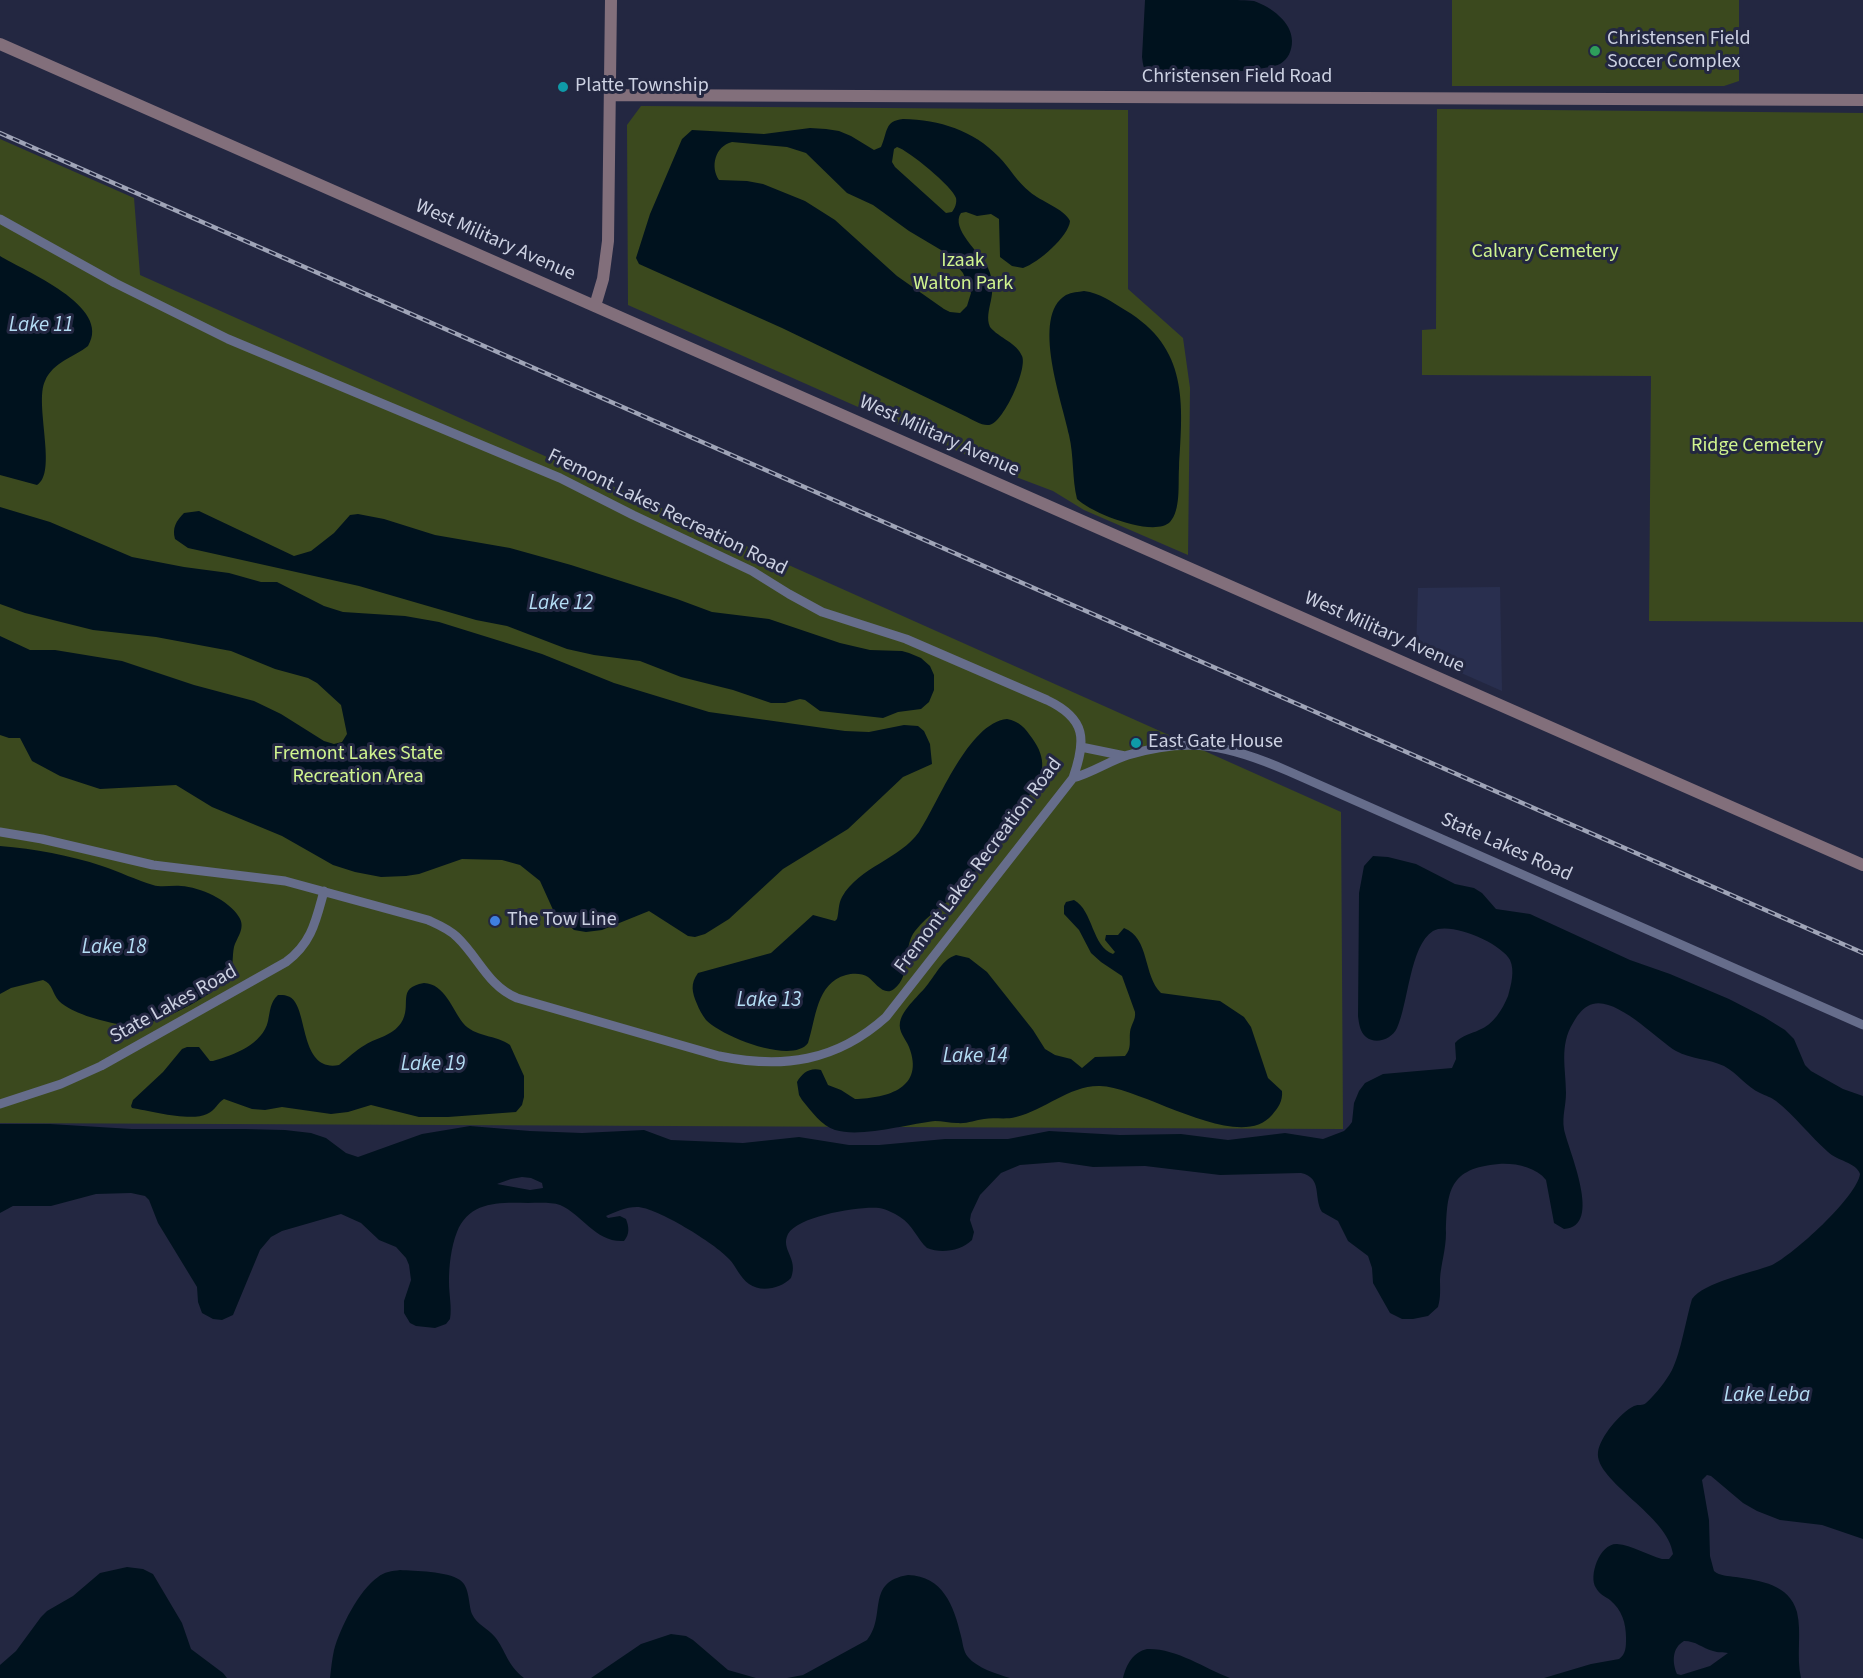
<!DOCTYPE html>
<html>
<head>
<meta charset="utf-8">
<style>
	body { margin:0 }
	canvas { display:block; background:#232741 }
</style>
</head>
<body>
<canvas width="1863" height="1678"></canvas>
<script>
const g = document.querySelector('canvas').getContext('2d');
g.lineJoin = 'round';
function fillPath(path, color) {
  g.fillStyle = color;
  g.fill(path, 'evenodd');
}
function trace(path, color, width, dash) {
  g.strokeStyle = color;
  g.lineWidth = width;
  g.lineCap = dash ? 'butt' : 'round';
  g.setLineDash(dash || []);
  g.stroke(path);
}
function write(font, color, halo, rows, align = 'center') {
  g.font = font + ' "Source Sans 3",sans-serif';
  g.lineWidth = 6;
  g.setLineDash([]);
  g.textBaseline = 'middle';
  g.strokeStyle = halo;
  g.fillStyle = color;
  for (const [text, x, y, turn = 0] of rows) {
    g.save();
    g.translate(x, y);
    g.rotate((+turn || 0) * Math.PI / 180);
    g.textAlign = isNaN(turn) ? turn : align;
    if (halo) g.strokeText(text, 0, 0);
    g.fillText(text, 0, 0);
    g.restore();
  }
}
const built = new Path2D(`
	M1500 587 1502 691 1416 653 1418 588Z`);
const green = new Path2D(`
	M1452 0H1739V81L1724 86H1452Z
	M641 106 1128 110V289L1183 338 1190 388 1188 555 1084 510 1053 491 1016 477 628 305 627 125Z
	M1437 109 1863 113V622L1649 621 1651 376 1422 375V330L1436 329Z
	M0 139 134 198 140 275 1341 812 1343 1129 0 1123Z`);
const water = new Path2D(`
	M1145 0C1172 0 1199 0 1227 0 1235 0 1247 0 1254 1 1271 7 1292 22 1292 41 1292 51 1288 59 1280 64 1267 71 1160 80 1149 73 1143 70 1143 64 1142 57Z
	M903 119C940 120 973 130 999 157 1010 168 1017 182 1030 192 1040 201 1065 209 1070 221 1069 236 1038 263 1023 268L1012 266 1000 257 999 219 991 214 977 216 966 212 961 213C950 229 980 252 988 268 1000 294 983 310 990 327 999 338 1017 343 1022 356 1028 369 1002 425 989 425 982 426 973 420 967 417L782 328 639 264 636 258 650 214 682 139 692 130 764 134 810 128 826 129 839 131 851 136 874 150 881 147C888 132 884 121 903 119ZM732 142 787 147 806 153 847 193 873 205 909 231 946 253 963 273 971 293 967 306 960 313 950 312 944 309 897 276 835 220 805 201 763 184 747 181 719 180C710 167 715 146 732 142ZM897 147C908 150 953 187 956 198 957 203 955 208 952 212L946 213 895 167 892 162 894 149Z
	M0 256C24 271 113 306 88 346 74 357 53 362 45 381 34 404 58 473 37 485L0 475Z
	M1084 291C1100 293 1112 302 1125 310 1189 348 1183 403 1179 468 1178 484 1181 510 1170 522 1154 538 1091 513 1077 499 1072 479 1074 456 1069 435 1063 404 1030 316 1066 295 1072 292 1078 292 1084 291Z
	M0 507 50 522 132 557 184 567 229 573 261 582H277L324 606 343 612 405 616 439 622 542 654 614 683 709 712 845 731 869 732 904 725 918 726 924 731 930 744 932 764 903 777 848 829 783 869 729 919 705 934 695 937 688 936 649 911 602 930 586 932 574 930 554 912 540 881 520 865 502 860 462 859 419 874 406 876 381 877 355 872 333 865 282 836 212 807 176 785 100 789 60 776 32 761 20 738H9L0 735V636L30 650H55L122 661 194 685 254 701 281 714 324 741 334 744 342 742 347 734 341 705 317 683 308 678 275 669 231 651 156 637 93 630 25 613 0 604Z
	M199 511 294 556 311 551 334 533 350 515 358 514 384 519 435 535 510 548 571 565 677 599 712 612 769 619 840 643 870 650 902 651 909 653 921 658 930 666 934 675V690L929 702 921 709 898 712 883 718 820 711 805 700 800 699 785 703H771L733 690 681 677 640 661 594 655 567 649 507 626 476 620 359 586 188 548 175 539C172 528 176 521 184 513Z
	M1007 719C1019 721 1025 728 1032 738 1063 780 1016 803 996 834 985 851 978 873 963 888 948 903 928 914 915 931 902 948 912 975 894 989 884 997 875 982 868 977 862 973 853 973 846 975 816 983 816 1019 808 1043 792 1065 721 1036 706 1020 702 1015 699 1009 697 1004 692 992 690 984 698 973L771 953 813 915 835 921 837 919C839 912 838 904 842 897 859 867 900 859 919 832 939 802 968 723 1007 719Z
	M0 846C35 849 69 855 102 866 120 872 136 880 153 885 162 888 171 885 181 886 200 887 229 900 239 917 246 928 237 937 234 947 232 956 234 965 229 974 219 994 163 1021 140 1025 133 1026 125 1025 118 1024 101 1021 71 1013 59 1001 52 993 53 984 43 980L11 988 0 994Z
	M1373 856 1388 857 1416 864 1455 884 1474 888 1482 893 1496 909 1530 914 1630 960 1670 974 1729 999 1764 1017 1785 1030 1794 1039 1805 1065 1811 1071 1843 1089 1863 1096V1539L1822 1525 1780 1520 1757 1511 1743 1503 1711 1476 1707 1475 1702 1480 1709 1520 1710 1556 1714 1571C1720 1576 1728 1576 1736 1577 1761 1581 1789 1584 1797 1612 1802 1633 1796 1656 1801 1678H1544L1591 1664 1619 1659C1626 1654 1626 1647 1626 1638 1626 1623 1622 1610 1610 1600 1606 1597 1599 1594 1596 1588 1588 1576 1600 1543 1617 1544 1632 1545 1647 1555 1662 1559H1669L1673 1554C1669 1516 1594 1481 1598 1452 1600 1437 1620 1413 1634 1406 1639 1404 1642 1406 1646 1403 1656 1394 1666 1381 1672 1370 1681 1352 1686 1319 1692 1299 1704 1282 1751 1273 1772 1265 1793 1255 1857 1197 1860 1174 1856 1162 1837 1161 1828 1152 1810 1136 1795 1116 1776 1101 1771 1097 1766 1096 1760 1093 1747 1087 1737 1073 1724 1066 1709 1059 1691 1059 1676 1051 1657 1040 1612 991 1588 1006 1581 1010 1577 1016 1573 1023 1559 1046 1566 1068 1566 1093 1566 1106 1562 1116 1564 1129 1568 1150 1604 1227 1564 1229L1554 1223 1546 1180C1536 1167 1515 1163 1499 1164 1449 1168 1447 1191 1446 1233 1446 1249 1441 1264 1440 1279 1440 1289 1441 1297 1438 1307L1428 1316 1413 1319H1402L1390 1313 1373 1283 1372 1268 1368 1256 1348 1241 1338 1221 1322 1212C1313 1197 1323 1178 1301 1173L1220 1175 1145 1166 1093 1167 1059 1162 1020 1165 1001 1173 980 1195 971 1214 970 1220 974 1232 972 1240C961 1251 941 1254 927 1248 917 1239 913 1225 900 1217 894 1213 886 1209 879 1208 860 1206 798 1216 788 1234 780 1250 799 1258 791 1278 782 1288 761 1293 749 1284 740 1278 736 1266 729 1259 716 1244 656 1207 637 1207 626 1207 615 1212 606 1216L608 1218 620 1216 626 1219C629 1227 630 1234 624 1241 596 1243 583 1215 560 1205 551 1202 538 1203 528 1203 500 1202 469 1201 457 1232 451 1247 449 1266 449 1282 449 1295 452 1307 450 1319L446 1324 435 1328 416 1326 410 1323 404 1313V1301L411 1280 409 1265 406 1258 396 1247 379 1240 361 1223 341 1214 282 1231 271 1237 260 1250 233 1315 222 1320 213 1319 202 1313 198 1302 197 1287 158 1223 149 1200 145 1196 131 1193 96 1194 51 1206H13L0 1213V1124H50L132 1129H245L285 1130 311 1133 326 1138 346 1153 358 1157 422 1134 470 1126 530 1131 582 1133 644 1130 671 1140 743 1143 799 1137 849 1145H879L945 1139H1008L1049 1131 1120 1135 1181 1134 1228 1140 1285 1133 1323 1139 1344 1131 1349 1126 1352 1122 1354 1103 1359 1091 1365 1083 1383 1074 1452 1068 1456 1059 1455 1043C1462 1035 1471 1034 1479 1030 1494 1024 1502 1010 1508 996 1511 985 1515 971 1510 960 1501 943 1450 921 1433 931 1410 945 1408 1005 1397 1028 1392 1039 1376 1045 1366 1037 1360 1032 1359 1024 1358 1016L1359 893 1364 866ZM522 1177 531 1178 542 1183 543 1188 530 1190 497 1184 511 1179ZM1684 1641C1696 1641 1702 1648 1713 1651 1718 1653 1723 1652 1728 1653L1710 1666 1681 1675 1677 1674C1672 1662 1672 1648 1684 1641Z
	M1074 900C1093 910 1092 947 1113 954L1115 952 1105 940 1106 935H1118L1124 928C1150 938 1143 976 1161 993L1220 1001 1244 1017 1251 1027 1268 1078 1282 1091C1283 1101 1278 1108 1272 1115 1239 1154 1142 1087 1100 1086 1070 1085 1045 1110 1016 1117 1005 1120 994 1117 984 1119 975 1120 967 1124 957 1123 950 1123 942 1121 935 1121 907 1124 861 1138 835 1130 822 1126 811 1111 802 1100L799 1095 797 1082C802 1073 810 1067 821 1070L828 1085 841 1090 855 1099C888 1098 925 1088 909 1047 906 1039 898 1032 900 1022 903 1008 920 995 928 984 936 974 943 959 956 955L969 958 987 972 1033 1030 1045 1049 1055 1055 1071 1059 1082 1068 1095 1057 1125 1056C1132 1048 1129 1041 1130 1032 1131 1024 1136 1020 1135 1012L1122 976 1101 962 1091 953 1079 930 1064 914V906L1066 902Z
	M424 983C445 984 452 1009 463 1023 474 1037 497 1035 510 1045L524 1076V1097L522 1105 516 1112 448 1117H419L371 1105 348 1112 331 1114 282 1107 265 1110 252 1109 224 1099C218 1102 215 1111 207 1114 191 1122 151 1111 132 1108L131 1106 133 1100 163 1072 182 1049 187 1047H199L210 1061H213C234 1055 263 1044 268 1021 270 1012 270 1002 278 995 284 995 291 995 295 1002 307 1020 303 1072 339 1065 348 1058 356 1050 365 1045 378 1037 392 1036 401 1023 413 1005 395 988 424 983Z
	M127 1567 143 1569 153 1574 182 1623 191 1649 223 1673 227 1678H0V1665L16 1651 41 1617 47 1611 73 1596 100 1573Z
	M400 1570C415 1571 447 1571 460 1580 470 1587 468 1603 472 1614 477 1625 488 1628 495 1637 506 1651 507 1665 524 1678H330C331 1669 332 1659 334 1650 340 1628 359 1590 378 1577 384 1572 392 1571 400 1570Z
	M908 1575C943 1576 954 1606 961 1636 963 1643 963 1651 968 1657 977 1668 997 1674 1010 1678H787L803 1675 867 1640C887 1616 865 1582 908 1575Z
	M671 1634 686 1636 693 1640 728 1670 756 1678H591L641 1644Z
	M1147 1649C1176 1648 1204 1668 1230 1678H1123C1126 1665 1133 1652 1147 1649Z`);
const street = new Path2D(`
	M0 219 115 283 228 339 560 478 633 515 752 571 789 594 822 612 906 639 1047 700C1087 719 1086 740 1073 778L886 1017C836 1062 782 1069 719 1056L517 998C488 986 479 958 457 937 449 929 439 925 428 920L285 881 153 865 42 839 0 832
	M1081 747 1125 756
	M1073 778C1092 773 1109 761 1128 755 1190 736 1231 746 1288 771L1863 1025
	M0 1104 61 1084 101 1066 286 962C312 943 316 920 324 891`);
const secondary = new Path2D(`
	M0 44 1863 865
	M611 95 1863 100
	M595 306 603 279 608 241 611 0`);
const rail = new Path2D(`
	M0 133 1863 953`);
const markers = [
	[1595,51,6,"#2e9e5b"],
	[563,87,6,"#0f9aa8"],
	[1136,743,6,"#0f9aa8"],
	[495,921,6,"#3f7fe0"]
];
const poiNames = [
	["Christensen Field",1607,40],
	["Soccer Complex",1607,63],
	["Platte Township",575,87],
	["East Gate House",1148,743],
	["The Tow Line",507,921]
];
const streetNames = [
	["Christensen Field Road",1237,78],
	["West Military Avenue",495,241,24],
	["West Military Avenue",939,437,24],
	["Fremont Lakes Recreation Road",667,513,26],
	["West Military Avenue",1384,633,24],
	["State Lakes Road",1506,848,24],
	["Fremont Lakes Recreation Road",979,866,-53],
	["State Lakes Road",174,1005,-29]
];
const parkNames = [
	["Calvary Cemetery",1545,253],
	["Izaak",963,262],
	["Walton Park",963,285],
	["Ridge Cemetery",1757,447],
	["Fremont Lakes State",358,755],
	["Recreation Area",358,778]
];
const waterNames = [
	["Lake 11",41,326],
	["Lake 12",561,604],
	["Lake 18",114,948],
	["Lake 13",769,1001],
	["Lake 14",975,1057],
	["Lake 19",433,1065],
	["Lake Leba",1767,1396]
];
fillPath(built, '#292f4f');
fillPath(green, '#3b491e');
fillPath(water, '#00121e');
trace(street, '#666d8b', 9);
trace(secondary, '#826f7b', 12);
trace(rail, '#9fa4b7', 4.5);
trace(rail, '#232741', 2, [7]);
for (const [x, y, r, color] of markers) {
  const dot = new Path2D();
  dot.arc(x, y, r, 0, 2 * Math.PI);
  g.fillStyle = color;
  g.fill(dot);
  trace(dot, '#232741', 2);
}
write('20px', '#ccd1e2', '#232741', poiNames, 'left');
write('20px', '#ccd1e2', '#232741', streetNames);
write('20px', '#d0f48f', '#232741', parkNames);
write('italic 21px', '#b4ddf4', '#232741', waterNames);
</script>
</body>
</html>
